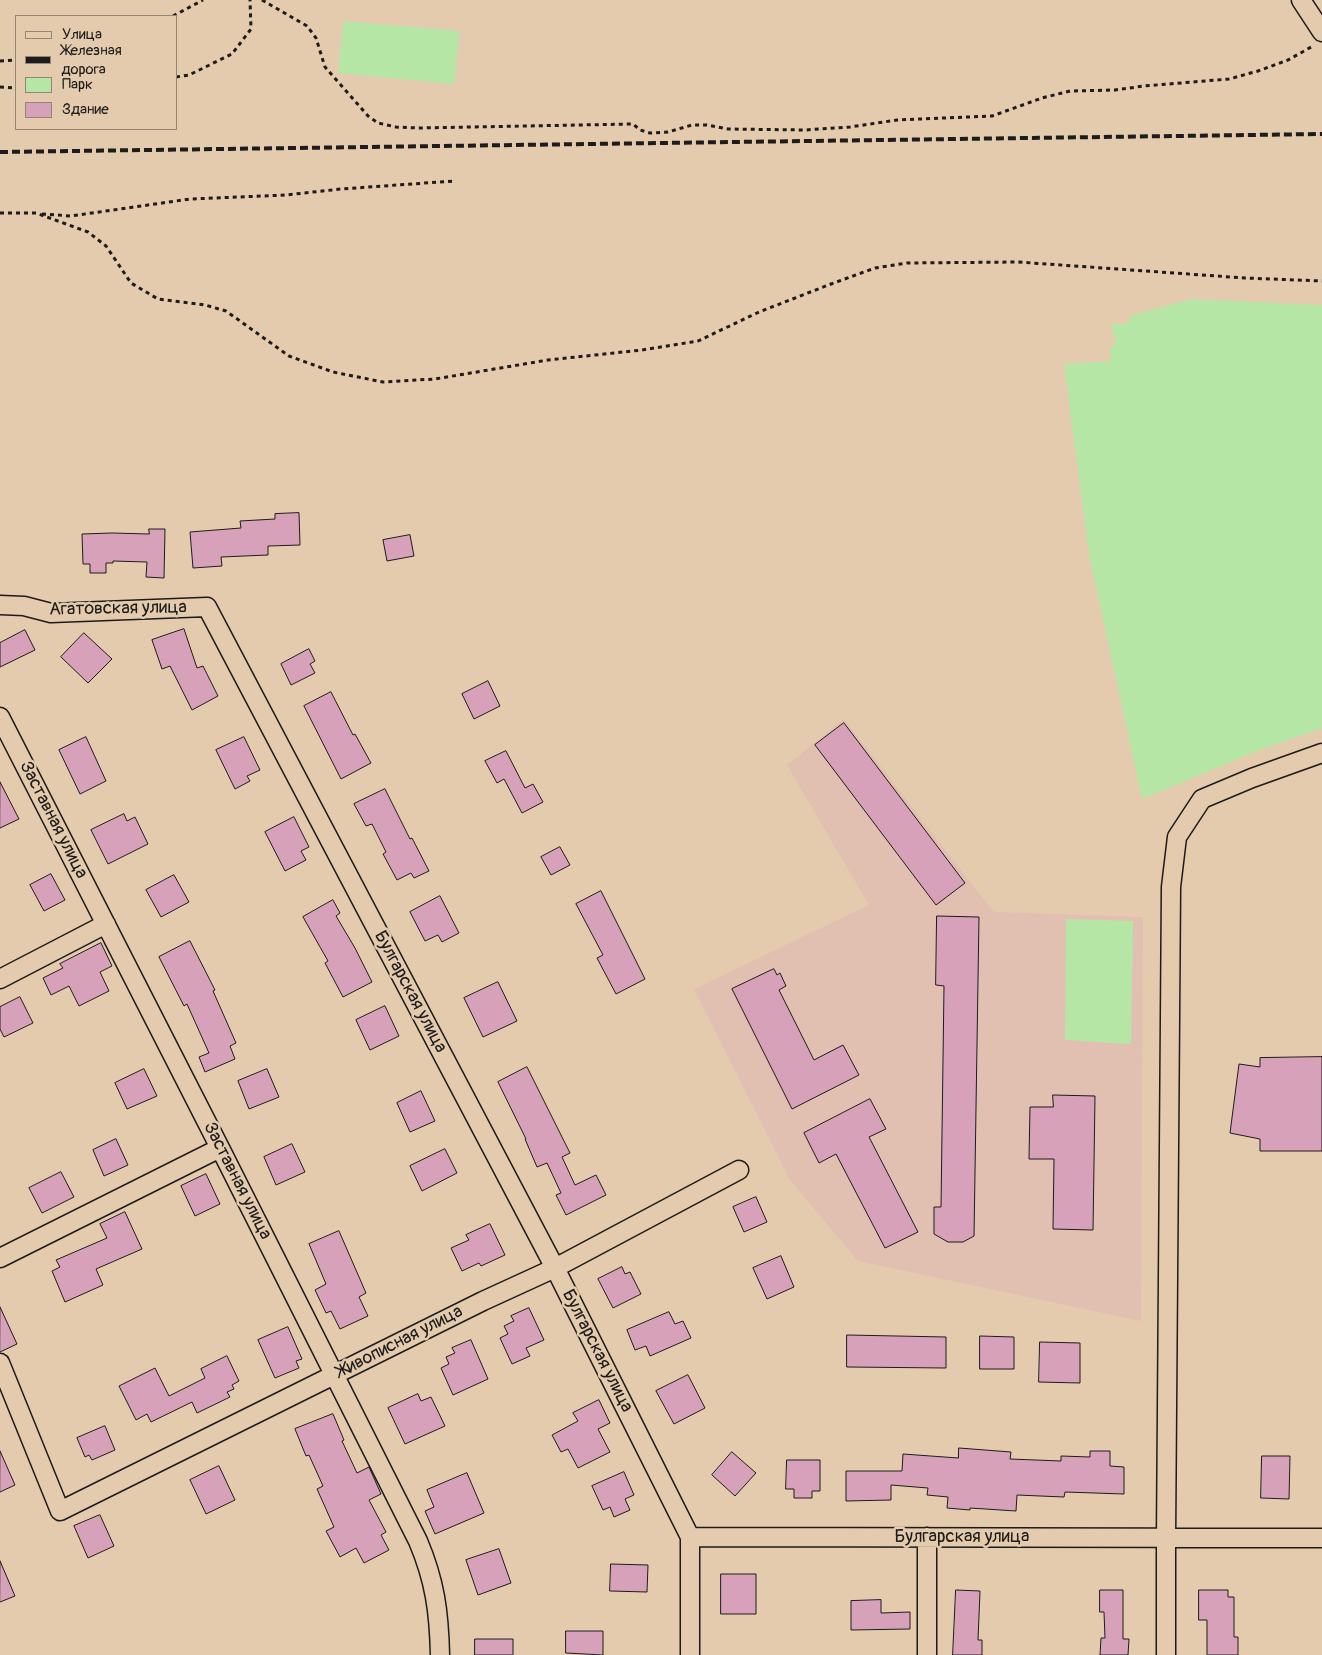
<!DOCTYPE html>
<html>
<head>
<meta charset="utf-8">
<style>
	body { margin:0 }
	#map { position:relative; width:1322px; height:1655px; overflow:hidden; background:#e5cbad; font-family:Pangolin,sans-serif }
	canvas { display:block }
	.legend { position:absolute; left:15px; top:15px; width:162px; height:115px; box-sizing:border-box; background:#e5cbad; border:1px solid #958573; margin:0; padding:6px 9px; list-style:none; font-size:15px; color:#1c1c1c }
	.legend li { display:flex; align-items:center; gap:10px; height:25px }
	.legend b { width:25px; border:1px solid #958573 }
</style>
</head>
<body>
<div id="map">
<canvas width="1322" height="1655"></canvas>
<ul class="legend">
<li><b style="height:6px;background:#e5cbad"></b>Улица</li>
<li><b style="height:6px;background:#1c1c1c"></b>Железная дорога</li>
<li><b style="height:14px;background:#b6e6a5"></b>Парк</li>
<li><b style="height:14px;background:#d7a2b9"></b>Здание</li>
</ul>
</div>
<script>
const g = document.querySelector('canvas').getContext('2d');
g.lineJoin = 'round';
function fillPath(path, color) {
  g.fillStyle = color;
  g.fill(path, 'evenodd');
}
function trace(path, color, width, dash) {
  g.strokeStyle = color;
  g.lineWidth = width;
  g.lineCap = dash ? 'butt' : 'round';
  g.setLineDash(dash || []);
  g.stroke(path);
}
function write(font, color, halo, rows, align = 'center') {
  g.font = font + ' Pangolin,sans-serif';
  g.lineWidth = 5;
  g.setLineDash([]);
  g.textBaseline = 'middle';
  g.strokeStyle = halo;
  g.fillStyle = color;
  for (const [text, x, y, turn = 0] of rows) {
    g.save();
    g.translate(x, y);
    g.rotate((+turn || 0) * Math.PI / 180);
    g.textAlign = isNaN(turn) ? turn : align;
    if (halo) g.strokeText(text, 0, 0);
    g.fillText(text, 0, 0);
    g.restore();
  }
}
const built = new Path2D(`
	M844 719 970 882 994 912 1143 917 1141 1321 858 1261 790 1180 694 989 869 905 787 765Z`);
const green = new Path2D(`
	M343 21 460 31 454 84 338 73Z
	M1192 299 1322 305V728L1257 751 1142 799 1089 555 1064 364 1111 361 1110 350 1116 341 1111 324H1126L1132 315Z
	M1066 919 1133 921 1131 1044 1065 1040Z`);
const building = new Path2D(`
	M299 513 300 545 268 546V555L221 557 222 566 193 568 190 532 241 528 240 521 275 519V514Z
	M149 529H165L164 578 146 577 147 562 113 561V563H106V573H90V564H83L82 534 112 533 149 534Z
	M410 535 414 556 387 561 383 540Z
	M184 629 197 668 203 666 218 696 192 710 170 666 162 669 152 640Z
	M25 630 35 650 0 667V643Z
	M84 633 112 659 88 683 61 657Z
	M309 649 315 661 310 664 315 673 291 685 281 664Z
	M488 681 500 706 474 719 462 694Z
	M331 692 353 735 355 734 371 763 341 779 304 706Z
	M844 723 965 883 936 905 815 745Z
	M86 737 106 781 80 794 59 750Z
	M244 737 260 770 247 776 250 781 235 789 216 750Z
	M506 751 525 788 533 784 543 802 522 813 504 779 497 783 485 761Z
	M0 782 19 819 0 828Z
	M385 789 410 839 412 838 429 871 414 878 411 873 397 880 383 854 386 852 372 824 366 826 354 804Z
	M124 814 127 821 135 817 148 844 108 864 91 830Z
	M294 817 309 847 301 851 306 860 285 871 265 832Z
	M560 847 570 865 551 875 541 857Z
	M51 874 65 900 44 911 30 885Z
	M174 875 189 902 161 917 146 890Z
	M601 891 645 979 616 994 597 958 603 955 576 904Z
	M440 896 459 933 442 942 438 935 425 941 410 912Z
	M333 900 340 913 336 916 355 948 372 982 343 997 325 963 328 961 303 917Z
	M937 916 979 917 974 1236 963 1242H948L934 1234V1207H941L944 986 936 985Z
	M190 941 215 990 213 991 236 1043 230 1046 235 1059 205 1072 199 1057 209 1053 187 1004 184 1006 159 957Z
	M101 943 112 966 100 972 109 991 79 1006 69 986 51 995 43 978 63 968 60 964Z
	M774 969 777 975 780 973 786 986 779 990 814 1060 843 1045 859 1075 792 1109 732 989Z
	M498 982 517 1021 483 1037 464 998Z
	M20 997 33 1023 4 1037 0 1029V1007Z
	M385 1006 399 1036 370 1050 356 1020Z
	M1322 1057V1151H1260V1139L1230 1133 1239 1064 1260 1067V1058Z
	M527 1067 570 1153 562 1157 575 1185 596 1175 606 1195 566 1215 556 1195 561 1193 547 1163 537 1167 525 1139H526L498 1082Z
	M144 1069 157 1096 127 1109 115 1083Z
	M267 1069 279 1097 249 1109 238 1081Z
	M421 1091 435 1121 410 1132 397 1103Z
	M1053 1095 1095 1096 1093 1230 1053 1229 1054 1159H1029L1030 1107H1053Z
	M870 1099 886 1129 869 1137 918 1232 885 1248 836 1154 819 1163 804 1133Z
	M116 1139 128 1165 104 1176 93 1150Z
	M292 1144 305 1172 276 1185 264 1157Z
	M445 1149 457 1173 422 1191 410 1166Z
	M61 1172 74 1197 42 1213 29 1188Z
	M206 1174 220 1204 195 1216 181 1186Z
	M756 1197 767 1222 744 1232 733 1207Z
	M125 1212 142 1249 96 1269 103 1285 65 1302 52 1271 60 1267 56 1260 107 1238 100 1224Z
	M490 1224 505 1255 481 1266 479 1263 462 1271 451 1248 469 1240 466 1235Z
	M339 1231 366 1293 359 1297 368 1316 340 1329 331 1311 326 1313 315 1290 326 1284 309 1244Z
	M781 1256 794 1287 767 1299 753 1268Z
	M622 1267 625 1274 630 1272 641 1294 613 1308 598 1279Z
	M0 1307 17 1344 0 1352Z
	M529 1308 544 1340 526 1348 530 1356 512 1364 500 1338 508 1334 504 1326 514 1321 511 1316Z
	M669 1312 675 1324 683 1321 691 1338 650 1356 646 1346 635 1350 627 1330Z
	M288 1327 302 1359 296 1361 299 1368 275 1378 258 1340Z
	M847 1335 946 1337V1368L847 1367Z
	M980 1336 1014 1337V1369H980Z
	M471 1340 488 1379 453 1395 441 1368 449 1364 446 1357 455 1353 452 1348Z
	M1040 1342 1080 1343V1383L1039 1382Z
	M227 1356 239 1381 232 1385 234 1389 227 1392 230 1397 197 1413 192 1402 151 1422 147 1414 136 1420 119 1386 155 1368 169 1396 205 1378 201 1369Z
	M688 1375 705 1408 674 1424 656 1391Z
	M418 1394 421 1401 431 1397 445 1426 405 1444 388 1408Z
	M599 1400 610 1423 598 1429 610 1452 578 1468 568 1449 561 1452 552 1435 578 1421 573 1413Z
	M333 1414 344 1440 342 1441 357 1473 369 1467 381 1494 369 1500 386 1532 381 1535 389 1550 364 1563 356 1548 340 1557 326 1531 334 1527 317 1489 323 1486 309 1455 306 1456 295 1429Z
	M105 1426 115 1450 92 1460 89 1455 85 1457 77 1438Z
	M959 1448 1011 1452 1010 1459 1061 1461V1456L1090 1457V1451H1110V1466L1124 1467V1494L1065 1492 1064 1497 1017 1495 1016 1511 970 1508V1510L947 1508 948 1497 927 1495 928 1488 891 1485V1500L846 1501V1471H902L903 1454 958 1458Z
	M0 1451 15 1485 0 1492Z
	M732 1452 756 1473 735 1496 712 1475Z
	M1262 1456H1290L1289 1499 1261 1498Z
	M787 1460H820V1491H812V1498H794V1489H786Z
	M219 1466 235 1500 206 1514 190 1480Z
	M624 1472 634 1495 625 1499 630 1510 614 1517 610 1507 603 1510 592 1486Z
	M467 1473 484 1513 435 1534 425 1511 434 1507 427 1490Z
	M100 1515 114 1546 88 1558 74 1526Z
	M499 1549 511 1583 478 1595 466 1560Z
	M0 1561 15 1596 0 1602Z
	M611 1564 648 1565 647 1592 610 1591Z
	M721 1574H756V1614H721Z
	M956 1590 980 1591 978 1640H982V1655H953Z
	M1100 1590H1123V1639H1129L1128 1655H1100L1101 1638H1105L1104 1612H1100Z
	M1199 1590H1228V1597H1234V1637H1238V1655H1207V1620H1199Z
	M881 1600V1613L910 1612V1629L851 1630V1601Z
	M566 1631H603V1655L566 1653Z
	M475 1639H513V1655H475Z`);
const path = new Path2D(`
	M262 0 307 26 316 38 325 67 368 116 378 123 396 127 418 128 633 124 640 130 650 133 668 132 692 125H707L728 129 805 130 850 127 897 120 992 116 1042 98 1070 91 1115 90 1144 86 1229 79 1258 71 1288 60 1313 46
	M173 16 203 0
	M0 61 16 60
	M176 77 189 75 232 54 251 29 250 0
	M0 87 16 88
	M0 213H36L88 232 106 246 131 283 158 299 205 305 226 311 289 356 333 372 383 382 435 379 548 360 642 350 698 341 759 312 831 284 875 268 907 263 1018 262 1245 278 1322 281
	M42 214 71 216 190 199 286 195 341 189 454 181`);
const minor = new Path2D(`
	M1301 0 1322 32
	M0 605 24 606 51 613 207 607 555 1268 690 1537V1655
	M0 717 220 1148 418 1541C435 1581 439 1612 440 1655
	M0 979 106 924
	M0 1258 220 1148
	M0 1363 60 1511 483 1301 555 1268 739 1170
	M690 1537 1322 1538
	M927 1537V1655
	M1166 1655V1538L1171 887 1177 837 1202 799 1252 778 1322 753`);
const rail = new Path2D(`
	M0 152 1322 134`);
const streetNames = [
	["Агатовская улица",118,609,-1],
	["Заставная улица",53,820,63],
	["Булгарская улица",410,992,62],
	["Заставная улица",237,1181,63],
	["Живописная улица",400,1342,-27],
	["Булгарская улица",597,1351,63],
	["Булгарская улица",962,1537]
];
fillPath(built, '#e1bfb1');
fillPath(green, '#b6e6a5');
fillPath(building, '#d7a2b9');
trace(building, '#1c1c1c', 1);
trace(minor, '#1c1c1c', 21);
trace(path, '#1c1c1c', 3, [4, 4]);
trace(minor, '#e5cbad', 18);
trace(rail, '#1c1c1c', 4, [8, 4]);
write('18px', '#1c1c1c', '#e5cbad', streetNames);
</script>
</body>
</html>
